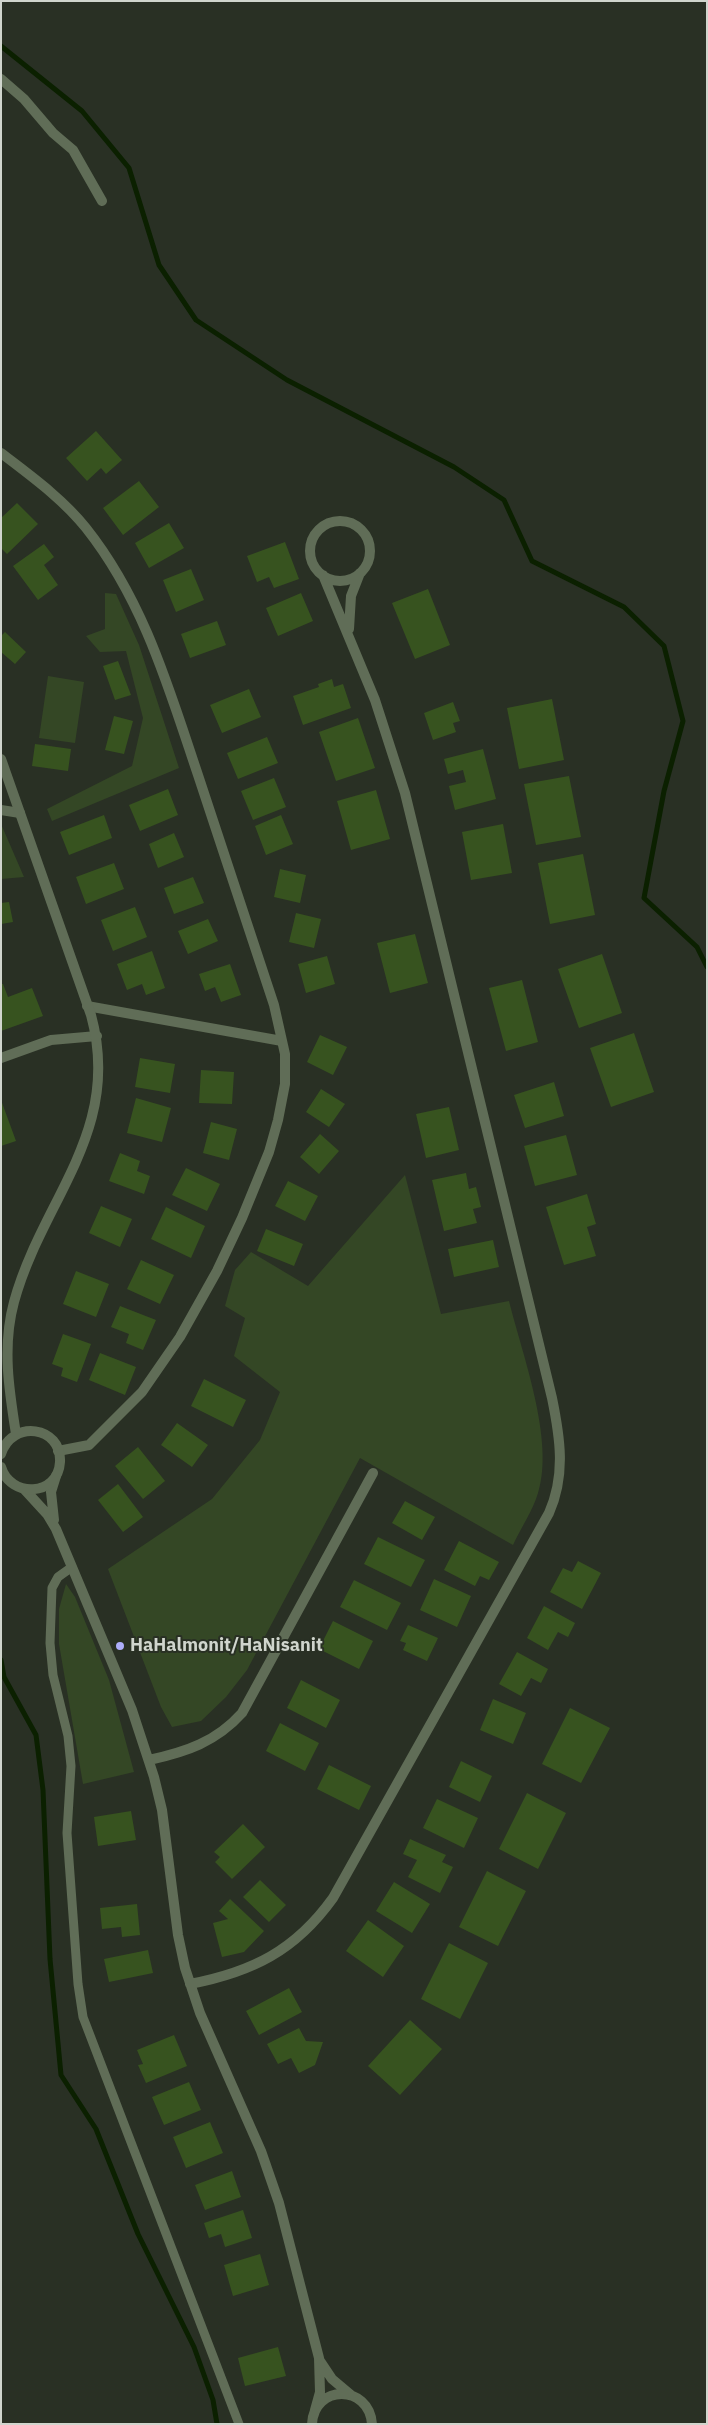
<!DOCTYPE html>
<html>
<head>
<meta charset="utf-8">
<style>
	body { margin:0 }
	#map { position:relative; width:708px; height:2425px; overflow:hidden; background:#293024; font-family:"IBM Plex Sans",sans-serif }
	canvas { display:block }
	.frame { position:absolute; inset:0; border:2px solid #d0d5cd; pointer-events:none }
</style>
</head>
<body>
<div id="map">
<canvas width="708" height="2425"></canvas>
<div class="frame"></div>
</div>
<script>
const g = document.querySelector('canvas').getContext('2d');
g.lineJoin = 'round';
function fillPath(path, color) {
  g.fillStyle = color;
  g.fill(path, 'evenodd');
}
function trace(path, color, width, dash) {
  g.strokeStyle = color;
  g.lineWidth = width;
  g.lineCap = dash ? 'butt' : 'round';
  g.setLineDash(dash || []);
  g.stroke(path);
}
function write(font, color, halo, rows, align = 'center') {
  g.font = font + ' "IBM Plex Sans",sans-serif';
  g.lineWidth = 4;
  g.setLineDash([]);
  g.textBaseline = 'middle';
  g.strokeStyle = halo;
  g.fillStyle = color;
  for (const [text, x, y, turn = 0] of rows) {
    g.save();
    g.translate(x, y);
    g.rotate((+turn || 0) * Math.PI / 180);
    g.textAlign = isNaN(turn) ? turn : align;
    if (halo) g.strokeText(text, 0, 0);
    g.fillText(text, 0, 0);
    g.restore();
  }
}
const green = new Path2D(`
	M105 593 116 594 139 645 179 768 52 821 47 809 132 766 143 718 126 651 100 652 86 636 105 629Z
	M48 676 84 682 75 743 39 738Z
	M1 824 24 877 1 879Z
	M405 1175 441 1314 509 1301C522 1354 555 1440 538 1493 533 1510 521 1528 513 1545L360 1458 247 1670 226 1697 201 1721 172 1727 161 1707 108 1569 212 1499 260 1440 280 1392 234 1356 245 1318 225 1306 235 1270 251 1252 308 1286Z
	M66 1584 75 1597 109 1680 134 1772 83 1784 59 1644V1609Z`);
const stream = new Path2D(`
	M1 46 82 111 129 168 159 265 196 320 287 380 454 467 504 500 532 561 624 607 664 646 683 721 664 791 644 898 697 947 707 967
	M1 1660 4 1677 36 1735 43 1790 50 1959 61 2075 96 2129 138 2234 194 2347 213 2400 217 2424`);
const building = new Path2D(`
	M96 431 122 460 106 474 101 468 87 481 66 458Z
	M139 481 159 507 123 535 103 508Z
	M17 503 38 524 7 554 1 548V518Z
	M169 523 184 548 149 568 135 543Z
	M285 542 299 579 274 588 269 577 257 582 247 556Z
	M44 544 54 557 44 565 58 585 38 600 13 566Z
	M191 569 204 600 176 612 163 580Z
	M428 589 450 645 415 659 392 603Z
	M301 593 313 621 278 636 266 608Z
	M217 621 226 645 190 658 181 634Z
	M5 632 26 652 15 664 1 652V636Z
	M118 661 131 695 115 700 103 666Z
	M332 679 334 687 343 684 351 708 303 725 293 696 319 687 318 684Z
	M249 689 261 717 222 733 210 705Z
	M552 699 564 760 519 769 507 708Z
	M453 702 460 721 453 723 456 732 433 740 424 713Z
	M114 716 133 721 124 754 105 750Z
	M358 718 375 768 336 781 319 732Z
	M267 737 278 763 238 779 227 753Z
	M35 744 71 749 68 771 32 766Z
	M483 749 496 799 455 810 449 786 466 782 463 770 448 774 444 759Z
	M569 776 581 837 536 845 524 784Z
	M274 778 286 807 253 820 241 791Z
	M168 789 178 815 140 831 129 805Z
	M376 790 390 839 351 850 337 801Z
	M104 815 112 838 69 855 60 832Z
	M281 815 293 844 266 855 255 826Z
	M503 824 512 873 471 880 462 832Z
	M174 833 184 857 158 868 149 844Z
	M583 854 595 915 550 924 538 863Z
	M114 863 124 889 86 904 76 877Z
	M280 869 306 875 300 903 274 897Z
	M193 877 204 903 174 914 164 888Z
	M9 902 13 922 1 924V903Z
	M135 907 147 937 113 951 101 920Z
	M296 913 321 919 314 948 289 942Z
	M208 919 218 941 188 954 178 931Z
	M415 934 428 983 390 993 377 943Z
	M152 951 165 988 146 995 142 984 127 990 117 964Z
	M602 954 622 1013 579 1028 558 969Z
	M327 956 335 984 306 993 298 964Z
	M230 964 241 995 221 1002 215 987 205 991 199 974Z
	M522 980 538 1042 506 1051 489 988Z
	M1 984H3L8 997 32 988 43 1016 1 1031Z
	M634 1033 654 1092 611 1107 590 1048Z
	M320 1035 347 1047 333 1075 307 1062Z
	M140 1058 175 1064 170 1093 135 1087Z
	M201 1070 234 1072 232 1104 199 1103Z
	M554 1082 564 1116 525 1128 514 1095Z
	M321 1089 345 1104 329 1127 306 1112Z
	M136 1098 171 1108 162 1142 127 1133Z
	M1 1100 16 1141 1 1146Z
	M449 1107 459 1150 426 1158 416 1114Z
	M211 1122 237 1129 229 1160 203 1153Z
	M320 1134 339 1151 319 1174 300 1157Z
	M566 1135 577 1175 535 1186 524 1146Z
	M120 1153 140 1161 137 1171 150 1176 144 1194 109 1181Z
	M186 1168 220 1184 207 1211 172 1195Z
	M466 1173 469 1189 476 1187 481 1207 473 1209 477 1223 444 1231 432 1180Z
	M288 1181 318 1196 305 1221 275 1206Z
	M587 1194 596 1224 587 1227 596 1256 564 1265 546 1207Z
	M101 1206 132 1219 120 1247 89 1233Z
	M166 1207 205 1226 191 1258 151 1239Z
	M266 1229 303 1244 294 1266 257 1251Z
	M493 1240 499 1267 454 1277 448 1249Z
	M141 1260 174 1275 160 1304 127 1289Z
	M76 1271 109 1284 96 1317 63 1304Z
	M120 1306 156 1320 143 1350 126 1343 129 1334 111 1327Z
	M63 1334 91 1344 77 1382 61 1376 63 1368 52 1364Z
	M100 1353 136 1367 125 1395 89 1380Z
	M204 1379 246 1400 233 1427 191 1406Z
	M177 1423 208 1445 192 1467 161 1445Z
	M138 1447 165 1481 143 1499 115 1466Z
	M118 1484 143 1517 123 1532 98 1500Z
	M405 1501 435 1517 422 1540 392 1523Z
	M378 1537 425 1560 411 1587 364 1564Z
	M459 1541 499 1562 489 1580 480 1576 475 1586 444 1570Z
	M578 1561 601 1573 582 1609 550 1592 563 1568 572 1572Z
	M434 1579 471 1596 457 1627 420 1610Z
	M354 1580 401 1603 387 1630 340 1607Z
	M544 1606 575 1623 568 1637 558 1632 548 1650 527 1638Z
	M333 1621 373 1641 359 1669 319 1649Z
	M408 1625 438 1638 427 1661 403 1650 406 1643 400 1641Z
	M517 1652 548 1669 541 1683 531 1678 521 1696 499 1684Z
	M301 1680 340 1700 326 1728 287 1708Z
	M493 1699 526 1713 513 1744 480 1730Z
	M570 1708 610 1728 581 1783 542 1764Z
	M280 1723 319 1743 305 1771 266 1751Z
	M461 1761 492 1776 480 1802 449 1787Z
	M329 1765 371 1786 359 1810 317 1789Z
	M527 1793 566 1813 538 1869 499 1849Z
	M437 1799 478 1818 464 1848 423 1828Z
	M131 1811 136 1840 98 1846 94 1817Z
	M243 1824 265 1847 232 1879 215 1862 220 1857 214 1852Z
	M410 1839 446 1855 442 1862 453 1867 440 1893 408 1877 417 1860 403 1854Z
	M487 1871 526 1891 498 1946 459 1927Z
	M260 1880 286 1905 269 1922 243 1897Z
	M394 1882 430 1904 412 1933 376 1911Z
	M230 1899 264 1931 244 1952 222 1957 213 1923 228 1919 219 1911Z
	M137 1904 140 1935 122 1937 121 1927 102 1929 100 1908Z
	M368 1920 404 1946 383 1977 346 1951Z
	M449 1943 488 1963 460 2019 421 1999Z
	M148 1950 153 1973 109 1982 104 1959Z
	M289 1988 302 2012 259 2035 246 2011Z
	M410 2020 442 2049 400 2095 368 2066Z
	M299 2028 306 2041 323 2042 315 2065 299 2073 291 2058 278 2064 267 2044Z
	M174 2035 187 2066 146 2083 138 2065 143 2064 137 2050Z
	M189 2082 201 2110 164 2125 152 2097Z
	M210 2122 223 2153 186 2168 173 2137Z
	M232 2171 241 2197 205 2210 195 2185Z
	M243 2210 252 2238 225 2247 221 2234 209 2238 204 2223Z
	M260 2254 269 2285 233 2296 224 2265Z
	M278 2347 286 2376 245 2386 238 2358Z`);
const service = new Path2D(`
	M72 1567 58 1577 52 1588 50 1643 53 1675 68 1736 71 1766 67 1833 78 1984 83 2017 239 2424`);
const minor = new Path2D(`
	M1 79 24 99 53 133 73 150 102 201
	M1 453C31 476 63 499 86 528 144 601 169 689 198 775 223 852 249 928 274 1005L285 1054V1084L278 1120 269 1152 242 1218 217 1271 180 1337 142 1392 89 1445 58 1451
	M310 551a30 30 0 1 1 60 0a30 30 0 1 1-60 0Z
	M349 629 351 596 360 573
	M1 810 20 813
	M87 1006 282 1041
	M1 1058 51 1040 97 1036
	M25 1490 47 1514 56 1529 132 1710 154 1777 162 1810 178 1935 185 1968 200 2013 261 2151 279 2203 319 2358 320 2392 315 2410
	M54 1520 51 1492 56 1476
	M149 1760C186 1752 216 1742 242 1713L373 1473
	M190 1984C252 1972 295 1951 333 1898L549 1513C566 1475 560 1437 552 1398L405 793 375 700 323 575
	M320 2361 332 2379 351 2395
	M312 2424C314 2384 369 2384 372 2424`);
const tertiary = new Path2D(`
	M1 759 91 1015C123 1132 42 1199 14 1302 2 1346 9 1390 16 1434
	M1 1454C12 1419 62 1426 60 1462 58 1497 10 1498 1 1467`);
const markers = [
	[120,1646,5,"#aeaefb"]
];
const poiNames = [
	["HaHalmonit/HaNisanit",130,1646]
];
fillPath(green, '#344725');
trace(stream, '#0b2000', 5);
fillPath(building, '#37531f');
trace(service, '#606d57', 9);
trace(minor, '#606d57', 10);
trace(tertiary, '#606d57', 10);
for (const [x, y, r, color] of markers) {
  const dot = new Path2D();
  dot.arc(x, y, r, 0, 2 * Math.PI);
  g.fillStyle = color;
  g.fill(dot);
  trace(dot, '#293024', 2);
}
write('bold 18px', '#d0d5cd', '#293024', poiNames, 'left');
</script>
</body>
</html>
